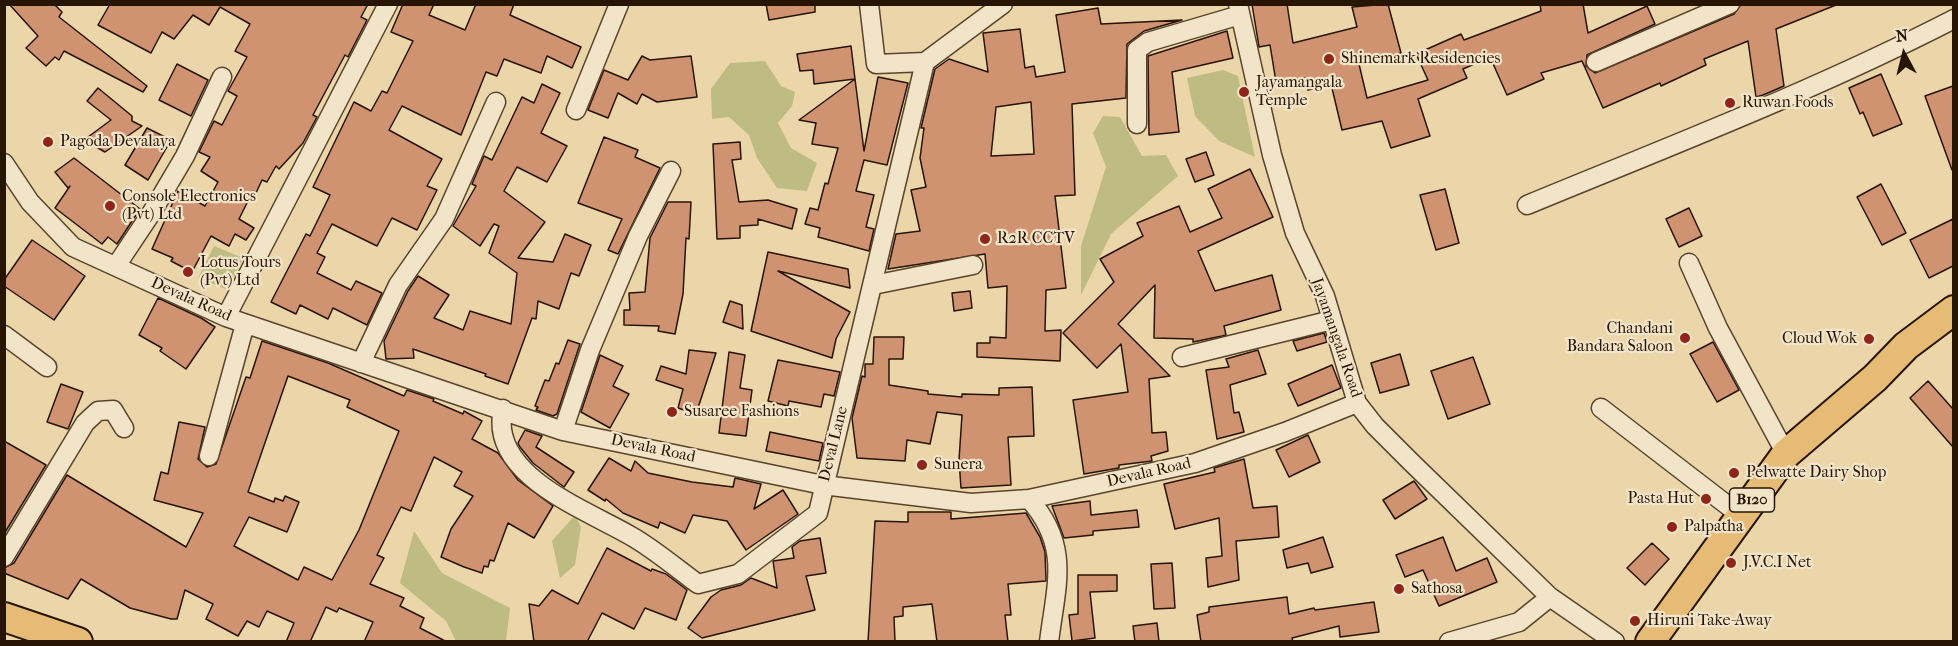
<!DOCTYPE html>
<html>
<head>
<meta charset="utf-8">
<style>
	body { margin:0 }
	#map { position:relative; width:1958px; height:646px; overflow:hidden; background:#ebd6aa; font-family:"IM FELL French Canon",serif }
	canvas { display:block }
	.frame { position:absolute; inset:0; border:6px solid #271403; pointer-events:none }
	.north { position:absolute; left:1874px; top:24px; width:60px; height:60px; -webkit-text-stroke:4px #f2e4c8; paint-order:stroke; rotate:353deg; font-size:16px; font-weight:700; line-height:24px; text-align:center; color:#271403 }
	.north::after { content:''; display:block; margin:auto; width:21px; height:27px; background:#271403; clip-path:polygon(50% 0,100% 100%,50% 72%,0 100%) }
</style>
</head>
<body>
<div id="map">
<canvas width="1958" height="646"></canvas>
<div class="frame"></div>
<div class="north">N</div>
</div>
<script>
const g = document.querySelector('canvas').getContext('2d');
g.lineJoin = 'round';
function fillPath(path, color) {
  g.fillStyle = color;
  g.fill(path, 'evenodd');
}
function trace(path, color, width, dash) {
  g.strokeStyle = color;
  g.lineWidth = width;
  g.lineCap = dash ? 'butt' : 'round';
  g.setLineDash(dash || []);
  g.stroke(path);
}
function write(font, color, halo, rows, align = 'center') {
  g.font = font + ' "IM FELL French Canon",serif';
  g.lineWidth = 4.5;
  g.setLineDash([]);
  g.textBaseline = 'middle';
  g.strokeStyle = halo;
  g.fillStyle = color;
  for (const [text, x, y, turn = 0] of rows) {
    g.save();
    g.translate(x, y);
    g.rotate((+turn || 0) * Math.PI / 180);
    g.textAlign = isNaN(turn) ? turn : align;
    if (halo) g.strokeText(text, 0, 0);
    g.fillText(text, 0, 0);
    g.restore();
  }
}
const green = new Path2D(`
	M765 61 781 86 795 92 792 106 778 123 791 148 817 163 807 191 777 188 757 158 749 135 729 117 712 119 711 89 730 63Z
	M1223 70 1238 76 1255 157 1219 141 1195 116 1187 78Z
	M1103 116 1120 117 1142 156 1166 155 1178 176 1111 234 1081 295V246L1106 167 1093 133Z
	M214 246 243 258 228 290 198 278Z
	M575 515 581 527 575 565 560 578 552 541Z
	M414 531 442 573 510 608 506 641H456L446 621 400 583Z`);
const building = new Path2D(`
	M9 4H54L62 12 59 17 147 86 143 92 64 51 59 60 55 57 46 66 26 48 38 36Z
	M110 4H368L361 17 367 20 348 57 345 55 313 115 317 117 303 143 279 169 276 166 267 182 262 180 256 193 253 191 239 219 254 228 246 240 235 234 229 246 211 236 192 272 171 261 173 258 152 249 178 191 205 206 218 182 201 171 210 157 199 152 214 121 222 125 237 96 228 91 247 57 235 51 250 24 220 7 209 25 193 15 174 39 162 32 151 53 98 25Z
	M403 4H434L429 15 465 30 476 4H514L510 15 581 47 572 68 547 56 541 73 504 59 497 76 486 72 461 135 402 106 389 130 442 159 427 186 437 190 417 230 392 218 377 246 332 224 317 253 325 257 317 273 351 290 356 281 382 293 367 325 333 308 328 319 300 305 296 314 271 302 306 234 310 236 330 195 313 187 354 102 371 111 382 91 387 93 413 41 391 32Z
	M766 4H815V12L769 20Z
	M1252 4H1287L1293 43 1357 27 1352 7 1388 4 1401 53 1359 64 1367 98 1428 80 1416 54 1461 34 1464 40 1541 11 1540 4H1583L1588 33 1647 6 1655 24 1587 55 1586 66 1595 73 1734 14 1741 4 1836 5 1776 29 1784 86 1763 95 1756 97 1748 41 1704 59 1706 65 1661 86 1660 83 1603 108 1582 61 1541 73 1544 79 1507 95 1490 57 1463 69 1467 78 1418 99 1430 136 1391 148 1382 121 1342 130 1331 84 1308 90 1305 78 1276 82 1270 45 1259 47Z
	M1098 8 1101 24 1182 20 1144 31 1127 44 1126 98 1072 104 1075 195 1055 196 1066 288 1046 290 1045 331 1061 330 1060 361 977 357V343H990V337L1006 338 1007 286 988 288 985 254 888 269 896 234 920 231 911 190 926 187 920 158 924 128H921L935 69 949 59 988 72 983 33 1020 29 1025 68 1034 66 1036 77 1065 72 1056 15ZM1031 102 1034 154 991 156 996 107Z
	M1227 31 1233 58 1172 72 1179 132 1149 135 1148 56Z
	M851 46 855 79 814 84 813 70 800 71 797 54Z
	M642 56 650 60 691 56 697 97 657 102 642 94 637 104 618 93 608 118 588 110 604 70 628 80Z
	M177 64 208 80 191 116 159 100Z
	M1881 74 1902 124 1873 136 1863 112 1860 114 1849 88Z
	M878 77 908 83 887 165 864 160 856 191 874 195 866 227 874 229 869 251 818 237 820 228 805 224 810 208 818 210 825 183 828 184 838 148 812 144 816 123 799 120 855 79 864 151Z
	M542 84 560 93 541 133 567 146 547 182 517 167 504 191 545 222 518 258 553 262 565 234 591 245 579 276 571 273 559 309 538 301 536 319 532 318 508 384 485 376 486 374 413 349 414 358 386 359 384 341 408 291 418 276 449 295 434 318 463 330 470 311 511 324 517 273 489 253 499 226 494 224 480 246 453 226 476 186 472 184 484 156 492 160 522 97 534 103Z
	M1953 86V170H1952L1925 96Z
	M98 88 132 116V121L142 126 105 152 84 140 111 120 87 101Z
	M147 128 171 140 148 180 125 165Z
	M604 137 638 150 635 157 660 168 618 254 608 250 622 219 578 203Z
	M740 142 741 159 732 160 739 202 768 200 797 209 792 229 758 219V225L740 226V238L717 239 713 144Z
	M1206 152 1214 175 1195 182 1186 159Z
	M74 158 140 209 117 244 108 237 102 244 55 208 70 186 68 188 55 172Z
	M1250 169 1273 217 1198 251 1215 291 1272 275 1281 310 1224 326 1226 335 1222 336 1193 342V339L1154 338 1155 285 1118 324 1170 376 1149 379 1152 433 1166 432 1168 451 1151 456 1152 461 1119 465V468L1084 474 1073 400 1128 392 1121 344 1097 368 1063 333 1114 282 1100 259 1143 236 1137 223 1179 206 1190 232 1222 218 1208 189Z
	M1881 184 1906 233 1882 245 1857 197Z
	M1445 189 1459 243 1436 250 1420 195Z
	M668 202H691L689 239 686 238 683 294 675 334 658 331 659 326 624 325V310H630L629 293 645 292 650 238Z
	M1689 208 1702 236 1679 247 1666 219Z
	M1953 219V266L1929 278 1910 240Z
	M32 240 85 276 54 320 4 286V280Z
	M768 252 848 269 850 288 778 271 850 312 836 339 832 358 751 331Z
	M970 291 972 308 954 311 952 293Z
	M158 298 201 318 215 327 186 369 160 351 162 348 139 335Z
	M730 301 742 305 743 329 723 322Z
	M1324 333 1327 342 1297 351 1293 341Z
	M874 337H904L903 359H889V385L928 391V394L962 397V394L999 395V388L1032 387 1034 436 1008 437 1011 485 961 488 959 460 962 415 937 412 930 444 907 440 905 461 857 458 852 418 862 376 865 377V364H873Z
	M568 340 580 344 557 414 553 416 536 410 538 407 535 406 545 380 549 381 556 363 559 364Z
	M262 341 328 363 404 396 407 390 434 399 433 401 463 414 464 411 482 421 472 439 498 453 518 480 553 506 534 538 508 523 494 561 490 560 488 567 484 566 482 573 464 567 441 557 451 529 473 496 454 486 462 472 434 457 411 511 401 507 377 555 384 558 370 584 404 598 400 606 424 618 420 628 447 642H364L373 622 339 608 337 612 326 607 310 642H286L294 623 267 611 259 627 247 621 238 636 206 619 213 604 185 590 177 619H171L130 608 81 579 68 599 4 573V568L14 563 67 475 186 547 203 513 154 500 161 472 168 474 179 422 205 427 198 459 207 467 216 464 246 377 250 378ZM288 376 350 400 347 407 399 431 359 530 332 580 304 567 298 580 234 546 249 517 287 532 299 502 285 496 283 501 275 498 274 502 248 492Z
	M1713 342 1739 390 1717 402 1690 354Z
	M689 350 716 353 696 414 678 408 683 389 656 380 661 366 686 374Z
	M1258 350 1266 374 1230 385 1234 413 1239 412 1244 432 1217 439 1206 370 1229 367 1226 359Z
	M729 352 745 355 740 388 752 390 746 436 719 433Z
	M1400 354 1409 385 1380 393 1371 363Z
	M600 355 623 366 613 386 629 394 610 428 581 412Z
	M1473 357 1490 404 1448 419 1431 371Z
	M778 360 840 372 834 396 824 394 821 407 789 401 788 406 768 401Z
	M1332 365 1341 388 1298 406 1288 384Z
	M1928 381 1953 409V447L1910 398Z
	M61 384 83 392 68 429 47 422Z
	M525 430 542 436 536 447 574 472 564 487 533 463 520 447 518 443Z
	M770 432 823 443 819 461 766 451Z
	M1308 435 1320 462 1289 477 1276 450Z
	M4 441 46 465 4 534Z
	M609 458 631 471 635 461 648 473 692 482 733 487 735 478 761 484 754 509 783 490 798 514 746 550 727 521 693 515 685 533 660 522 658 528 623 513 606 499 605 501 588 490Z
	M1244 459 1253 508 1277 506 1279 537 1236 541 1239 580 1208 587 1206 558 1222 556 1219 518 1175 529 1164 484 1215 472 1214 468Z
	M1414 481 1427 499 1395 519 1383 500Z
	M1090 501 1091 515 1137 510 1139 527 1093 531V535L1064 538 1052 506Z
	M908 512H951V519L1026 513 1040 537 1045 552 1046 581 1008 584 1011 615H1005L1008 642H937L932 604 903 607V616L894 617 895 642H868L875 521 908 522Z
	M1323 537 1333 567 1311 573 1308 563 1287 568 1283 550Z
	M1443 537 1456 571 1487 558 1497 582 1439 606 1423 570 1405 577 1396 555Z
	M820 538 826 573 806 576 815 610 702 638 688 628 711 597 721 590 741 585 751 578 777 588 773 561 794 558 792 547 800 541Z
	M1652 543 1669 559 1645 585 1627 568Z
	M607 548 651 571 652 569 666 574 687 590 676 620 645 608 634 629 602 613 587 642H534L529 604 539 606 552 590 578 604Z
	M1172 563 1175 608 1154 609 1151 564Z
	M1078 575H1117V591L1090 592 1095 638 1072 641 1069 615 1078 614Z
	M1287 597 1289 614 1314 608 1315 610 1374 602 1379 632 1340 637 1339 626 1292 638 1293 642H1201L1197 615 1209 612V607Z
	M1157 623 1159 642H1135L1133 626Z`);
const minor = new Path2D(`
	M869 4 876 64 925 62
	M1238 4 1272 155 1295 233 1325 296 1357 403 1375 426 1411 462 1550 597 1615 642
	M1596 62 1730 4
	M576 110 619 4
	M1137 124V50L1148 42 1240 15
	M4 163 30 202 73 247 226 317 563 431 823 485 971 503 1029 499 1195 463 1285 432 1357 403
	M1527 205C1670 146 1816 90 1954 19
	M1689 263 1718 328 1786 454
	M116 266 152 212 185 156 222 77
	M873 285 973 265
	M226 317 388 4
	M4 335 47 367
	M1182 357 1332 320
	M361 363 398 285 444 219 496 102
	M1601 408 1740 515
	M503 409C488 475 585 509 631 536 654 549 676 568 698 584L738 574 818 513 925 62 1003 4
	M563 431 590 350 638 236 671 171
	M209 456 245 324
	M1029 499C1071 546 1056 585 1049 642
	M4 557 85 423 98 411 113 410 124 428
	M1449 642 1519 622 1550 597`);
const primary = new Path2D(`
	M4 617 78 642
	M1650 642 1786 454 1875 378 1906 346 1954 310`);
const markers = [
	[1329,59,6,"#8f2418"],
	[1244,92,6,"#8f2418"],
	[1730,103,6,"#8f2418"],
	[48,142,6,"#8f2418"],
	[110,206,6,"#8f2418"],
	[985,239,6,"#8f2418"],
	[188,272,6,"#8f2418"],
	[1685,338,6,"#8f2418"],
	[1869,339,6,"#8f2418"],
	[672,412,6,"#8f2418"],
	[922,465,6,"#8f2418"],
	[1734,473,6,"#8f2418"],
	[1706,499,6,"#8f2418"],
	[1672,527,6,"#8f2418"],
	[1731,563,6,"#8f2418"],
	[1399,589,6,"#8f2418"],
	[1635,621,6,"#8f2418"]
];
const shields = [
	[1752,500,45]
];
const shieldNames = [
	["B120",1752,500]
];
const poiNames = [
	["Shinemark Residencies",1341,59],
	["Jayamangala",1256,83],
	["Temple",1256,101],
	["Ruwan Foods",1742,103],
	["Pagoda Devalaya",60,142],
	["Console Electronics",122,197],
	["(Pvt) Ltd",122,215],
	["R2R CCTV",997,239],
	["Lotus Tours",200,263],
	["(Pvt) Ltd",200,281],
	["Chandani",1673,329,"right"],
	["Bandara Saloon",1673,347,"right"],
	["Cloud Wok",1857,339,"right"],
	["Susaree Fashions",684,412],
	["Sunera",934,465],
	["Pelwatte Dairy Shop",1746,473],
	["Pasta Hut",1694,499,"right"],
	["Palpatha",1684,527],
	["J.V.C.I Net",1743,563],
	["Sathosa",1411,589],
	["Hiruni Take-Away",1647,621]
];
const streetNames = [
	["Devala Road",191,300,24],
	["Jayamangala Road",1336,338,71],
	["Deval Lane",834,444,-76],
	["Devala Road",653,449,12],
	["Devala Road",1149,473,-13]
];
fillPath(green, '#bfbc83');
fillPath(building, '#d09371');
trace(building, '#271403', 1.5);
trace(minor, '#58442d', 21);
trace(primary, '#271403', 32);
trace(minor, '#f2e4c8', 18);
trace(primary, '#e6bb75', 28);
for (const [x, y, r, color] of markers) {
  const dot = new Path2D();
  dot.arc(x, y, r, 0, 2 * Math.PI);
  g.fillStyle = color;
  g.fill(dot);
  trace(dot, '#f2e4c8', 2);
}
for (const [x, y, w] of shields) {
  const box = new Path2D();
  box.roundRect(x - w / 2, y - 12, w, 24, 4.5);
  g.fillStyle = '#f2e4c8';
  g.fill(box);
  trace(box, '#271403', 1.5);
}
write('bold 15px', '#271403', null, shieldNames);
write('16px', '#271403', '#f2e4c8', poiNames, 'left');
write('16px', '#271403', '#f2e4c8', streetNames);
</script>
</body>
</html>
